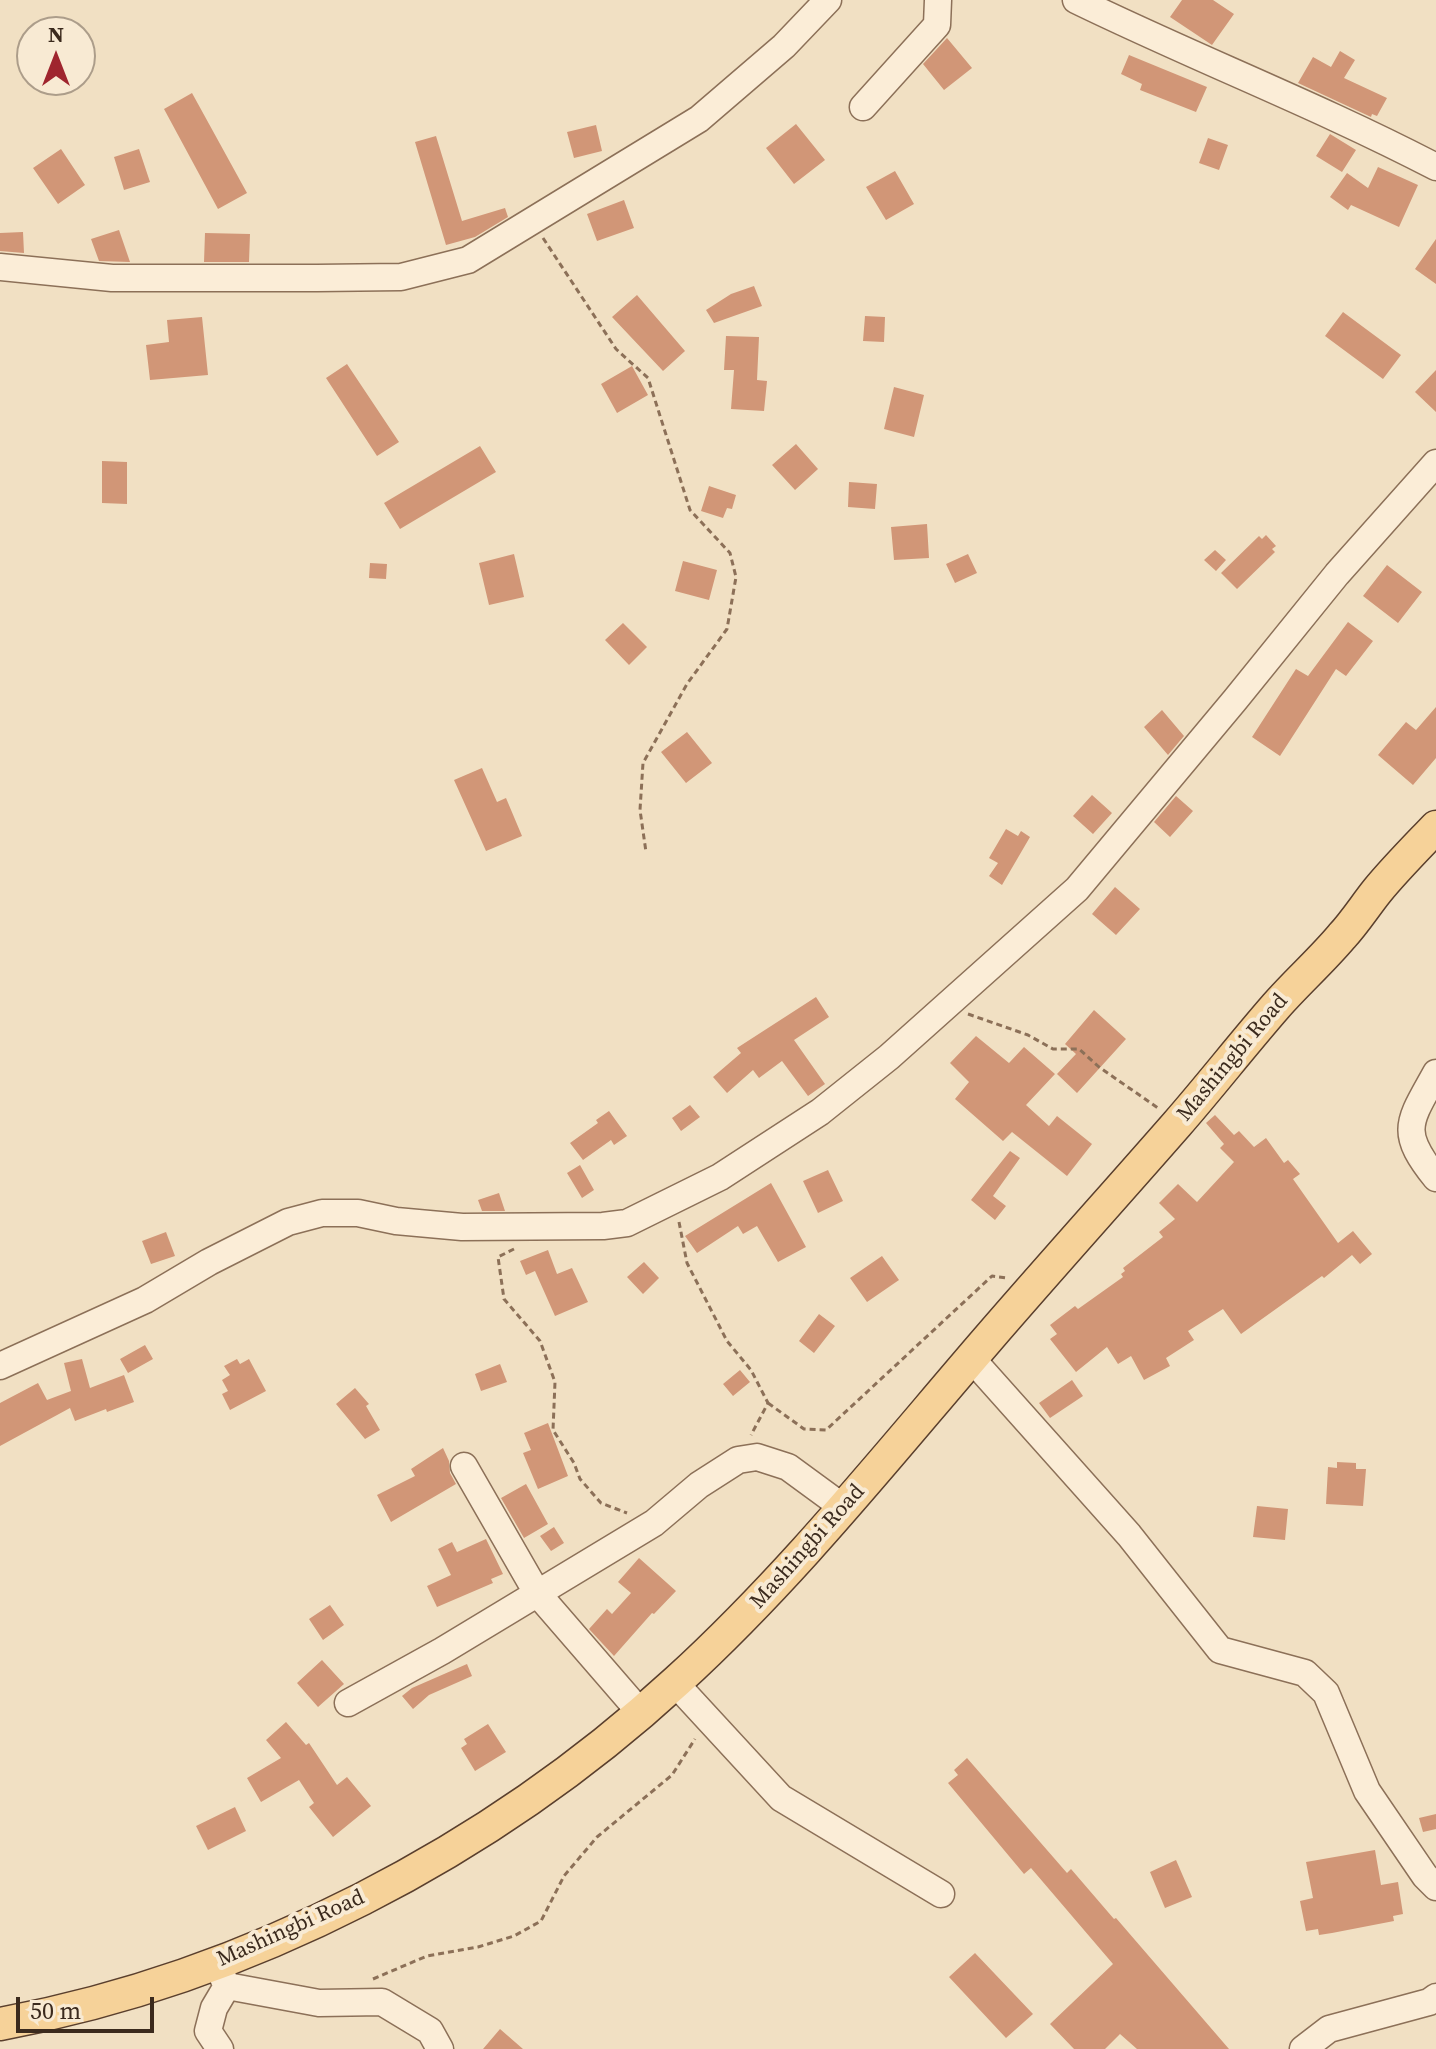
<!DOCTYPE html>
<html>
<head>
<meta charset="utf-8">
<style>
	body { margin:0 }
	#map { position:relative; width:1436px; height:2049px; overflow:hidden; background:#f1e0c3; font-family:"Source Serif 4",serif }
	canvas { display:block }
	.north { position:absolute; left:16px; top:16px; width:80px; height:80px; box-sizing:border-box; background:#f8ead3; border:2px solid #ac9d8a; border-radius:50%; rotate:0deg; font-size:22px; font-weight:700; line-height:32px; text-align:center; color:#3b2a1d }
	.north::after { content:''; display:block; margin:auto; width:28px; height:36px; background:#9f252e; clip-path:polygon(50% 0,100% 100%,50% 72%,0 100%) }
	.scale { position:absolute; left:16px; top:1997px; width:138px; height:36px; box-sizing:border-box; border:4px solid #3b2a1d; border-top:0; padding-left:10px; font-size:24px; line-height:28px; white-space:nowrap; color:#3b2a1d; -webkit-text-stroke:6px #f8ead3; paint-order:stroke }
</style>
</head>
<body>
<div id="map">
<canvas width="1436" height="2049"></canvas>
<div class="north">N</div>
<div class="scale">50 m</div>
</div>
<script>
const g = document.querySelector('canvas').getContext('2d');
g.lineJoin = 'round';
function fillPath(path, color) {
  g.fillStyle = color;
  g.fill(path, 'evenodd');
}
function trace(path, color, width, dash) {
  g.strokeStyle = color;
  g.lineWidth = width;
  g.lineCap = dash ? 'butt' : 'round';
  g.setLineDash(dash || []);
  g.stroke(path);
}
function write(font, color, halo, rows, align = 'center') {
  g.font = font + ' "Source Serif 4",serif';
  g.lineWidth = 8;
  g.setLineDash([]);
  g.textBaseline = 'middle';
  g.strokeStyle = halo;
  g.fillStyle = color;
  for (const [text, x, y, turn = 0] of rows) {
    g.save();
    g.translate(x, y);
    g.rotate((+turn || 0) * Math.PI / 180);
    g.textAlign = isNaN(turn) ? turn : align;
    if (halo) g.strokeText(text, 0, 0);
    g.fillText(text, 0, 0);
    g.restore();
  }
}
const building = new Path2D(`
	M1182 0H1213L1234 14 1212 45 1170 17Z
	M947 38 972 68 944 90 923 64Z
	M1340 51 1355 60 1344 78 1387 98 1377 116 1372 114 1371 117 1298 83 1313 57 1331 67Z
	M1129 55 1207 87 1196 112 1140 90 1142 84 1121 74Z
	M192 93 247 193 218 209 164 109Z
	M796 124 825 160 794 184 766 148Z
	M596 125 602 151 574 158 567 132Z
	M1330 134 1356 150 1342 172 1316 156Z
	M436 136 462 221 505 208 508 217 475 237 446 245 415 142Z
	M1208 138 1228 145 1219 170 1199 163Z
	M61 149 85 185 58 204 33 168Z
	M139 149 150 182 124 190 114 157Z
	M1378 167 1418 185 1399 227 1351 205 1348 210 1330 197 1347 173 1368 188Z
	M895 171 914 204 886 220 866 187Z
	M624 200 634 228 597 241 587 214Z
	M119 230 130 262 99 261 91 239Z
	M23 232 24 253 0 251V233Z
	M205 233 250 234 249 262H204Z
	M1436 239V284L1415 269Z
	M754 286 762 306 714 323 706 310 731 294Z
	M637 295 685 351 663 371 612 317Z
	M1343 312 1401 355 1383 379 1325 336Z
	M865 316 885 317 884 342 863 341Z
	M202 317 208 375 150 380 146 345 169 342 167 320Z
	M726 336 759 337 757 380 767 381 764 411 731 409 734 370H724Z
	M347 364 399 442 377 456 326 378Z
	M632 366 648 395 617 413 601 384Z
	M1436 370V412L1415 392Z
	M894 387 924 395 914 437 884 429Z
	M796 444 818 469 795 490 772 465Z
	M480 446 496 472 400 529 384 503Z
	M102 461 127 462V504L102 503Z
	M849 482 877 484 875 509 848 507Z
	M709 486 736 495 732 509 727 508 723 518 701 511Z
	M927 524 929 558 894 560 891 527Z
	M1266 535 1276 546 1272 549 1275 552 1237 589 1221 573 1259 536 1262 539Z
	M1215 550 1226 560 1216 571 1204 560Z
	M514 554 524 597 489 605 479 563Z
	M968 554 977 573 955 583 946 564Z
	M683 561 717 570 709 600 675 591Z
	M370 563 387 564 386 579 369 578Z
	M1387 565 1422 592 1398 623 1363 596Z
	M1348 622 1373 641 1346 676 1336 669 1280 756 1252 737 1296 669 1308 676Z
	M623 623 647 647 629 665 605 640Z
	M1436 707V758L1413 785 1378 755 1406 722 1416 730Z
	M1162 710 1184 736 1168 755 1144 727Z
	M687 732 712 763 686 783 661 752Z
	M482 768 497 802 506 798 522 836 486 851 454 780Z
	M1092 795 1112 813 1093 834 1073 816Z
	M1176 796 1193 811 1170 837 1154 822Z
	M1006 829 1018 836 1021 831 1030 837 1002 885 989 876 998 863 989 858Z
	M1115 887 1140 909 1116 935 1092 914Z
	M816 997 829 1017 794 1040 825 1084 808 1096 782 1061 759 1078 753 1070 727 1093 713 1077 741 1053 737 1048Z
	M1094 1010 1126 1039 1077 1093 1057 1074 1076 1054 1065 1044Z
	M976 1036 1009 1063 1024 1047 1055 1074 1026 1105 1049 1126 1057 1116 1092 1144 1067 1176 1012 1132 1003 1141 955 1099 969 1082 950 1063Z
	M690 1105 700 1117 681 1131 672 1118Z
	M609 1111 627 1136 614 1145 611 1140 583 1160 570 1143 598 1123 596 1120Z
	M1215 1115 1234 1135 1239 1131 1254 1147 1266 1138 1284 1163 1288 1160 1300 1174 1293 1179 1338 1243 1353 1231 1372 1254 1360 1264 1352 1255 1324 1278 1322 1276 1241 1334 1223 1309 1188 1331 1194 1340 1166 1358 1170 1366 1144 1380 1131 1356 1118 1364 1107 1347 1076 1372 1050 1339 1057 1334 1050 1325 1075 1306 1078 1309 1123 1277 1121 1274 1125 1271 1123 1268 1163 1237 1159 1232 1175 1219 1159 1203 1178 1184 1197 1202 1234 1162 1220 1148 1224 1144 1206 1123Z
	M1010 1151 1020 1158 993 1196 1006 1206 995 1220 971 1200Z
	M580 1165 594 1190 582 1198 567 1173Z
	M828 1170 843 1201 818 1213 803 1181Z
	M771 1183 806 1247 778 1262 757 1226 743 1234 738 1226 697 1253 685 1236Z
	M499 1193 505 1211H482L478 1200Z
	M166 1232 175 1256 151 1264 142 1241Z
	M548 1250 557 1274 572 1268 588 1302 555 1316 535 1271 526 1275 520 1261Z
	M882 1256 899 1280 867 1302 850 1278Z
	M644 1262 659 1278 643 1294 627 1277Z
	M819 1314 835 1326 814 1353 799 1341Z
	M145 1345 153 1359 128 1373 120 1359Z
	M82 1359 90 1388 124 1375 134 1402 107 1412 106 1409 75 1421 70 1408 0 1446V1403L38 1383 47 1400 71 1391 64 1363Z
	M237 1359 240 1364 249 1359 266 1391 230 1410 222 1394 228 1391 222 1380 230 1375 224 1366Z
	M500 1364 507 1382 481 1391 475 1374Z
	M740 1370 750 1382 733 1396 723 1384Z
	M1072 1380 1083 1396 1050 1418 1039 1403Z
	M355 1388 369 1404 366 1406 380 1430 365 1439 336 1404Z
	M548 1423 568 1476 538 1489 523 1453 531 1450 524 1433Z
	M443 1448 449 1461 450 1473 456 1484 391 1522 377 1495 415 1476 411 1469Z
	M1337 1462 1356 1463V1469H1366L1363 1506 1326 1504 1328 1467 1337 1468Z
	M526 1484 548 1524 524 1538 501 1498Z
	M1257 1506 1288 1509 1285 1540 1253 1537Z
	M554 1527 564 1543 551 1551 540 1536Z
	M486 1539 503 1574 491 1579 493 1583 437 1607 427 1586 451 1575 438 1549 452 1542 457 1552Z
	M639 1558 676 1591 654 1614 652 1613 614 1656 589 1629 607 1609 612 1614 631 1593 618 1582Z
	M330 1605 344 1625 323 1640 309 1619Z
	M322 1660 344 1684 318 1707 297 1683Z
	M467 1664 472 1676 429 1695 413 1709 402 1696 412 1688Z
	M286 1722 306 1745 309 1743 337 1785 347 1777 371 1806 333 1837 309 1807 314 1803 299 1780 261 1802 247 1778 281 1758 266 1740Z
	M488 1724 506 1752 475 1771 461 1748 467 1744 464 1739Z
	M967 1758 1067 1873 1071 1869 1114 1919 1116 1918 1229 2049H1137L1120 2034 1105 2049H1074L1050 2024 1113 1964 1031 1868 1024 1874 948 1783 958 1775 954 1770Z
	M235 1807 246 1831 208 1850 196 1826Z
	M1436 1814V1829L1423 1832 1419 1818Z
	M1375 1850 1381 1885 1398 1882 1403 1914 1393 1916 1394 1921 1332 1933 1319 1935 1318 1929 1306 1931 1300 1901 1313 1898 1306 1862Z
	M1176 1860 1192 1897 1165 1908 1150 1872Z
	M975 1953 1033 2014 1006 2038 949 1977Z
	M500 2029 523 2049H483Z`);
const path = new Path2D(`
	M543 238 616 349 648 378 690 510 730 553 736 577 727 629 687 684 643 763 640 810 646 852
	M968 1014 1028 1035 1053 1049H1079L1099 1067 1158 1108
	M679 1222 687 1263 727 1341 751 1370 768 1403 751 1435
	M514 1249 498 1257 504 1299 540 1341 555 1382 553 1430 574 1463 580 1479 601 1503 627 1513
	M768 1403 804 1429 826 1430 992 1276 1007 1278
	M373 1979 427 1956 478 1947 514 1936 541 1921 564 1876 597 1837 672 1775 695 1739`);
const minor = new Path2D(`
	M1076 0C1195 58 1319 106 1436 167
	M863 107 937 25 938 0
	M0 267 112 278H317L401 277 468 260 699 119 784 46 828 0
	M1436 1073C1409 1122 1398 1131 1436 1178
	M971 1358 1129 1535 1220 1650 1305 1673 1326 1693 1367 1791 1425 1876 1436 1887
	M0 1366 145 1300 209 1262 288 1222 322 1213H358L396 1221 462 1227 603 1226 627 1223 720 1177 820 1112 889 1057 1077 889 1235 700 1337 574 1436 463
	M464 1466 537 1593 640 1712
	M675 1683 781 1798 941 1894
	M348 1703 442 1651 654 1523 699 1485 738 1460 757 1457 788 1467 844 1508
	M216 1963 227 1986 319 2003 382 2002 430 2031 440 2049
	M220 2049 208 2031 214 2008 227 1986
	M1303 2049 1329 2029 1429 2002 1436 1997`);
const major = new Path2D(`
	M0 2024C248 1978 492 1851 677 1681 791 1577 887 1456 987 1340 1050 1267 1114 1196 1177 1124 1211 1085 1242 1045 1276 1006 1297 982 1321 961 1342 936 1355 922 1365 906 1377 891 1395 869 1416 848 1436 827`);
const streetNames = [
	["Mashingbi Road",1233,1058,-50],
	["Mashingbi Road",808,1547,-48],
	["Mashingbi Road",291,1929,-24]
];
fillPath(building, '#d19677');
trace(minor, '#8c7058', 29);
trace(major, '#5a3f2d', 35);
trace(path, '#8c7058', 3, [6, 4]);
trace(minor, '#fbedd7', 26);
trace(major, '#f6d299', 32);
write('22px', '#3b2a1d', '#f8ead3', streetNames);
</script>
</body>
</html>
